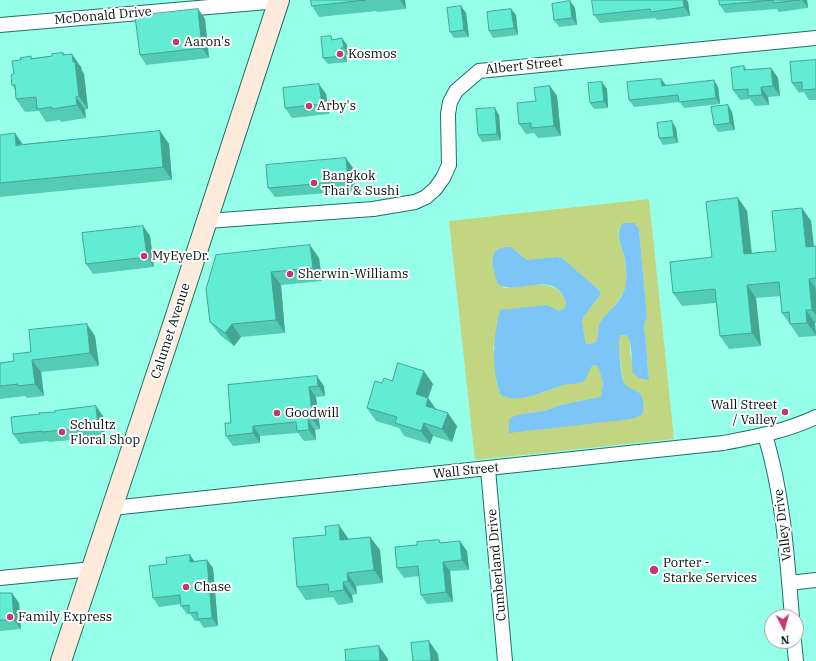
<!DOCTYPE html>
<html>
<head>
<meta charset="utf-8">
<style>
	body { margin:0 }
	#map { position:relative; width:816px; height:661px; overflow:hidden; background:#96ffe9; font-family:"IBM Plex Serif",serif }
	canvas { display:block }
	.north { position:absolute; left:764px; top:609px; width:40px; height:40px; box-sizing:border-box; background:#fff; border:1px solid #99a09f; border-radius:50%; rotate:174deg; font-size:11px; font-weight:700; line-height:16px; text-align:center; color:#00120e }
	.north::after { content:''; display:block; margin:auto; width:14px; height:18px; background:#c23973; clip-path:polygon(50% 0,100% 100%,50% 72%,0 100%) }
</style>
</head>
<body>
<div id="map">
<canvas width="816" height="661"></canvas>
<div class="north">N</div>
</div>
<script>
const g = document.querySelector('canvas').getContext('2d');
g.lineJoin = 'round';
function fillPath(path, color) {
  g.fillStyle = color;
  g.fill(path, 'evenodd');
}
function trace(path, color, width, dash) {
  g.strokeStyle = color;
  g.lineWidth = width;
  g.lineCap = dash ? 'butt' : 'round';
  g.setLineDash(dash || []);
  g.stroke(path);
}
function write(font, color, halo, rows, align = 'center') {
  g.font = font + ' "IBM Plex Serif",serif';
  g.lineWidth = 4;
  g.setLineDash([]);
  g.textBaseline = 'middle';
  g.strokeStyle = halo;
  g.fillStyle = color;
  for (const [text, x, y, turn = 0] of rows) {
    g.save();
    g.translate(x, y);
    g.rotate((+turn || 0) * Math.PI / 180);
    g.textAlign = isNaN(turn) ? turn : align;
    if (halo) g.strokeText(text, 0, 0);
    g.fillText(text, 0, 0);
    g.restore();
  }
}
const green = new Path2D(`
	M649 199 674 439 475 460 449 221ZM619 228 639 229 647 318 644 324 649 380C645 375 632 363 631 358 628 349 634 335 621 335L618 342 623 381 628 388 639 392 509 420 522 414 544 411 561 405 599 397 601 396 603 383 598 366 593 365 590 369 586 378 580 383 564 384 542 393H500L497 384 493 346 551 308 559 311 564 309 566 302C556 276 526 286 504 288 496 275 491 269 494 253L511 247 527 260 556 257 562 258 599 290 601 294 584 316 582 322 586 344 595 343 597 341 598 329 626 289C627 278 626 264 623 253 621 244 617 238 619 228Z`);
const water = new Path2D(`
	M623 223H634L639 229 647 318 644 324 649 380 639 378 633 373C631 365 633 341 627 336 625 335 623 335 621 335 620 338 618 341 619 344 619 352 621 374 623 381 626 388 632 388 638 392 644 396 645 408 642 415L632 419 509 433V420L512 417 522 414 544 411 561 405 599 397 601 396 603 383 598 366 593 365C589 369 588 377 584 381 579 385 569 383 563 385 546 390 517 406 500 394 491 365 493 339 500 310L547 305 559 311 564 309 566 302C553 267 519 297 498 284 495 274 486 253 501 248 504 247 508 247 511 247L527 260 556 257 562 258 599 290 601 294 584 316 582 322 586 344 595 343C599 338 597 330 600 323 608 310 626 299 626 282 627 274 626 260 623 252 620 242 615 232 623 223Z`);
const street = new Path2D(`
	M0 25 279 1
	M207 221 373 209 415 202 426 197 435 189 443 178 449 165 448 114 450 102 456 91 479 71 816 38
	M765 435C783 494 787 556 792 617
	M488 469 505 661
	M112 508 723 443C755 437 787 431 816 417
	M0 578 93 569
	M789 583 816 580
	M794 641 796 661`);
const secondary = new Path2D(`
	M61 661 170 334 279 0`);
const wall = new Path2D(`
	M311 0H405L406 9 377 12 376 11 319 17 312 6Z
	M719 0H807L808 8 779 12 777 9 725 13 720 5Z
	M570 1 575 8 577 25 559 27 554 20Z
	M688 2 690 16 657 20 655 18 600 23 594 15Z
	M461 6 466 13 469 37 454 38 450 32Z
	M198 9 205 19 209 58 146 65 140 55Z
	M511 9 516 15 518 35 493 38 489 31Z
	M333 39 347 45 348 55H346L347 62 328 64 323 58Z
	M63 53 64 54 81 67 82 71 84 74 88 109 85 110 86 118 61 122 60 120 46 122 39 111 25 112 16 99 15 90 12 85 14 74 32 58 52 56Z
	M816 60V100H809L804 92 799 93 792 83Z
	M744 66 747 70 771 68 778 78 780 96 768 97 769 105 755 106 750 99 740 100 733 90Z
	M602 82 607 89 608 108 594 109 590 103Z
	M666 85 718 87 720 104 684 108 680 102 634 107 629 100Z
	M550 86 557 96 561 136 538 138 534 133 526 134 519 124 536 101Z
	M326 94 329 114 292 118 285 108Z
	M728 105 732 112 735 130 718 132 714 125Z
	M499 115 501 140 482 142 478 135Z
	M676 128 678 143 663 145 659 138Z
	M160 131 169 144 172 180 0 197V135L23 144Z
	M353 168 355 191 275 197 268 188Z
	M738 198 747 211 752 253 776 251 802 208 811 221 814 246H816V323H815L816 336 799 337 782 313 781 296 756 298 761 346 729 349 720 336 716 303 682 306 673 293 712 257Z
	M143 226 150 236 154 267 93 274 86 264Z
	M319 258 322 281 281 285 285 333 241 337 234 346 220 335 210 322 206 289Z
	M95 336 99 366 41 372 44 396 27 398 25 396 0 399V363L14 361 31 352Z
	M392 381 433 384 428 398 436 409 457 426 452 442 433 436 430 444 404 436 399 428 376 421 367 408 382 383Z
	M228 385 324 386 325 396 316 397 320 429 315 430 316 440 304 441 298 433 260 436V443L233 446 226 436 231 423Z
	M103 416 105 437 49 442 48 441 20 444 13 434Z
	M370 537 380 550 383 583 356 586 357 594 352 595 353 603 338 605 333 597 306 600 297 587 348 538V539Z
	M441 543 467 551 469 570 450 571 453 602 427 604 421 595 419 576 404 578 397 568Z
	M190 555 194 561 207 560 213 568 218 626 204 628 199 621H195L190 614H187L181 606V604L159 607 153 598 167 564Z
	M0 593 19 603 21 629 0 631Z`);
const shadedWall = new Path2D(`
	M400 0H405L406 9Z
	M683 0H687L688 2 690 16 684 7Z
	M802 0H807L808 8Z
	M570 1 575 8 577 25 572 18Z
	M461 6 466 13 469 37 464 30Z
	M198 9 205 19 209 58 202 48Z
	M511 9 516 15 518 35 514 28Z
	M342 38 347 45 348 55 344 48Z
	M341 48 346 55 347 62 342 56Z
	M72 54 81 67 82 71 84 74 88 109 79 96Z
	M771 68 778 78 780 96 773 86Z
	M661 79 666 85 662 86Z
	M714 80 718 87 720 104 716 98Z
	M602 82 607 89 608 108 604 101Z
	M319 84 326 94 329 114 322 104Z
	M550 86 557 96 561 136 554 126Z
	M761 87 768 97 769 105 762 95Z
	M76 97 85 110 86 118 77 105Z
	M728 105 732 112 735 130 730 123Z
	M495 108 499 115 501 140 497 134Z
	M672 121 676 128 678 143 674 137Z
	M160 131 169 144 172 180 163 167Z
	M15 133 24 146 16 145Z
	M346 158 353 168 355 191 348 181Z
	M738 198 747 211 753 267 744 254Z
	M802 208 811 221 815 260 806 247Z
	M143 226 150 236 154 267 147 257Z
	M310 245 319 258 322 281 313 268Z
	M271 272 281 285 285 333 276 320Z
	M809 279 816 289V315L812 310Z
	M747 285 756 298 761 346 752 333Z
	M806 310 815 323 816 335 807 323Z
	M87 324 95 336 99 366 90 353Z
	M232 324 241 337 234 346 225 333Z
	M32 360 41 372 44 396 35 384Z
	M424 371 433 384 425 407 416 394Z
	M317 376 324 386 325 396 318 386Z
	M309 387 316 397 320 429 313 420Z
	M428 398 437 411 426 406Z
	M96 406 103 416 105 437 98 427Z
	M448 413 457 426 452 442 442 429Z
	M308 420 315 430 316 440 309 430Z
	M424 423 433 436 430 444 421 431Z
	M253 426 260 436V443L253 433Z
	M339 525 348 538 350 553 340 540Z
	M370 537 380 550 383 583 374 570Z
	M460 541 467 551 469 570 462 560Z
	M190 555 196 564 190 562Z
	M207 560 213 568 218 626 212 618Z
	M443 562 450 571 453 602 446 592Z
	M347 573 356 586 357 594 348 581Z
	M343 582 352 595 353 603 344 590Z
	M12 593 19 603 21 629 14 620Z
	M429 641 438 654 439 661H431Z
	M379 646 388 659V661H380Z`);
const building = new Path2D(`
	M311 0H366L312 6Z
	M592 0H683L684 7 651 12 650 9 594 15Z
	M719 0H800L773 3V0L720 5Z
	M570 1 572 18 554 20 552 4Z
	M461 6 464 30 450 32 447 8Z
	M198 9 202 48 140 55 135 16Z
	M511 9 514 28 489 31 487 12Z
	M331 36 332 40 342 38 344 48H341L342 56 323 58 321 37Z
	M63 53V55L72 54 73 62H75L79 96 76 97 77 105 52 109V107L37 109 36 97 16 99 15 85H12L11 75 14 74 12 61 21 60 20 58 31 56V59L52 56V54Z
	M816 60V89L802 90V82L792 83 790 62Z
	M744 66V70L771 68 773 86 761 87 762 95 748 96V89L733 90 731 68Z
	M661 79 662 86 714 80 716 98 679 102 678 95 629 100 627 82Z
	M602 82 604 101 590 103 588 83Z
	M319 84 322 104 285 108 283 88Z
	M550 86 554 126 531 128V123L519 124 517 103 536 101 534 88Z
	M728 105 730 123 714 125 711 107Z
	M495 108 497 134 478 135 476 109Z
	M672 121 674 137 659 138 657 123Z
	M160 131 163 167 0 183V135L15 133 16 145Z
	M346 158 348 181 268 188 266 165Z
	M738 198 744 254 776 251 772 211 802 208 806 247 816 246V278L809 279 812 310H806L807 323 790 324 789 312 782 313 779 282 747 285 752 333 720 336 715 289 673 293 670 262 712 257 706 202Z
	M143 226 147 257 86 264 82 233Z
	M310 245 313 268 271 272 276 320 232 324 225 333 210 322 206 289 216 255Z
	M87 324 90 353 32 360 35 384 18 386V384L0 386V363L14 361 13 354 31 352 29 330Z
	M398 363 424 371 416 394 428 398 426 406 448 413 442 429 424 423 421 431 395 423 397 417 367 408 375 381 382 383 384 378 392 381Z
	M317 376 318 386 309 387 313 420H308L309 430 297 431 296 422 253 426V433L226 436 225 423H231L228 385Z
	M96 406 98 427 42 432V431L13 434 11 417 40 414 39 413 55 412V411Z
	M339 525 340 540 370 537 374 570 347 573 348 581 343 582 344 590 329 592 328 584 297 587 293 538 326 535 325 527Z
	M439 540 440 543 460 541 462 560 443 562 446 592 421 595 418 566 397 568 395 547 417 545V542Z
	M190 555V562L207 560 212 618 198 619 197 612 189 613V605L181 606 180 595 153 598 149 566 167 564 166 558Z
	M0 593H12L14 620H0Z
	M429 641 431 661H413L411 643Z
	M379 646 380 661H346L345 650Z`);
const markers = [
	[176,42,4,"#c23973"],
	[340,54,4,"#c23973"],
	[309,106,4,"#c23973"],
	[314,183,4,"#c23973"],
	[144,256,4,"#c23973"],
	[290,274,4,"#c23973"],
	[785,412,4,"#c23973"],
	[277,413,4,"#c23973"],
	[62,432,4,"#c23973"],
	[654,570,5,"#c23973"],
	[186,587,4,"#c23973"],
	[10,617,4,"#c23973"]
];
const streetNames = [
	["McDonald Drive",103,16,-5],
	["Albert Street",524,66,-6],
	["Calumet Avenue",171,331,-72],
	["Wall Street",466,471,-6],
	["Valley Drive",783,525,-97],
	["Cumberland Drive",497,565,-95]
];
const poiNames = [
	["Aaron's",184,42],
	["Kosmos",348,54],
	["Arby's",317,106],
	["Bangkok",322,176],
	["Thai & Sushi",322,191],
	["MyEyeDr.",152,256],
	["Sherwin-Williams",298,274],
	["Wall Street",777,405,"right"],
	["/ Valley",777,420,"right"],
	["Goodwill",285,413],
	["Schultz",70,425],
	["Floral Shop",70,440],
	["Porter -",663,563],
	["Starke Services",663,578],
	["Chase",194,587],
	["Family Express",18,617]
];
fillPath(green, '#c2d580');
fillPath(water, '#7cc5f6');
trace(street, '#1b7263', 16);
trace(secondary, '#1b7263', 22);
trace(street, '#fff', 14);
trace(secondary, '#feebdc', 20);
fillPath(wall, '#53cbb5');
fillPath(shadedWall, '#44a594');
fillPath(building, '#61ecd3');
trace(building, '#44a594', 1);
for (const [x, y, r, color] of markers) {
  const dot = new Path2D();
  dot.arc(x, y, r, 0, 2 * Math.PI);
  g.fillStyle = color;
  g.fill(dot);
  trace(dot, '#fff', 1.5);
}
write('13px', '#00120e', '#fff', streetNames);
write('13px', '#00120e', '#fff', poiNames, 'left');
</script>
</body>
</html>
